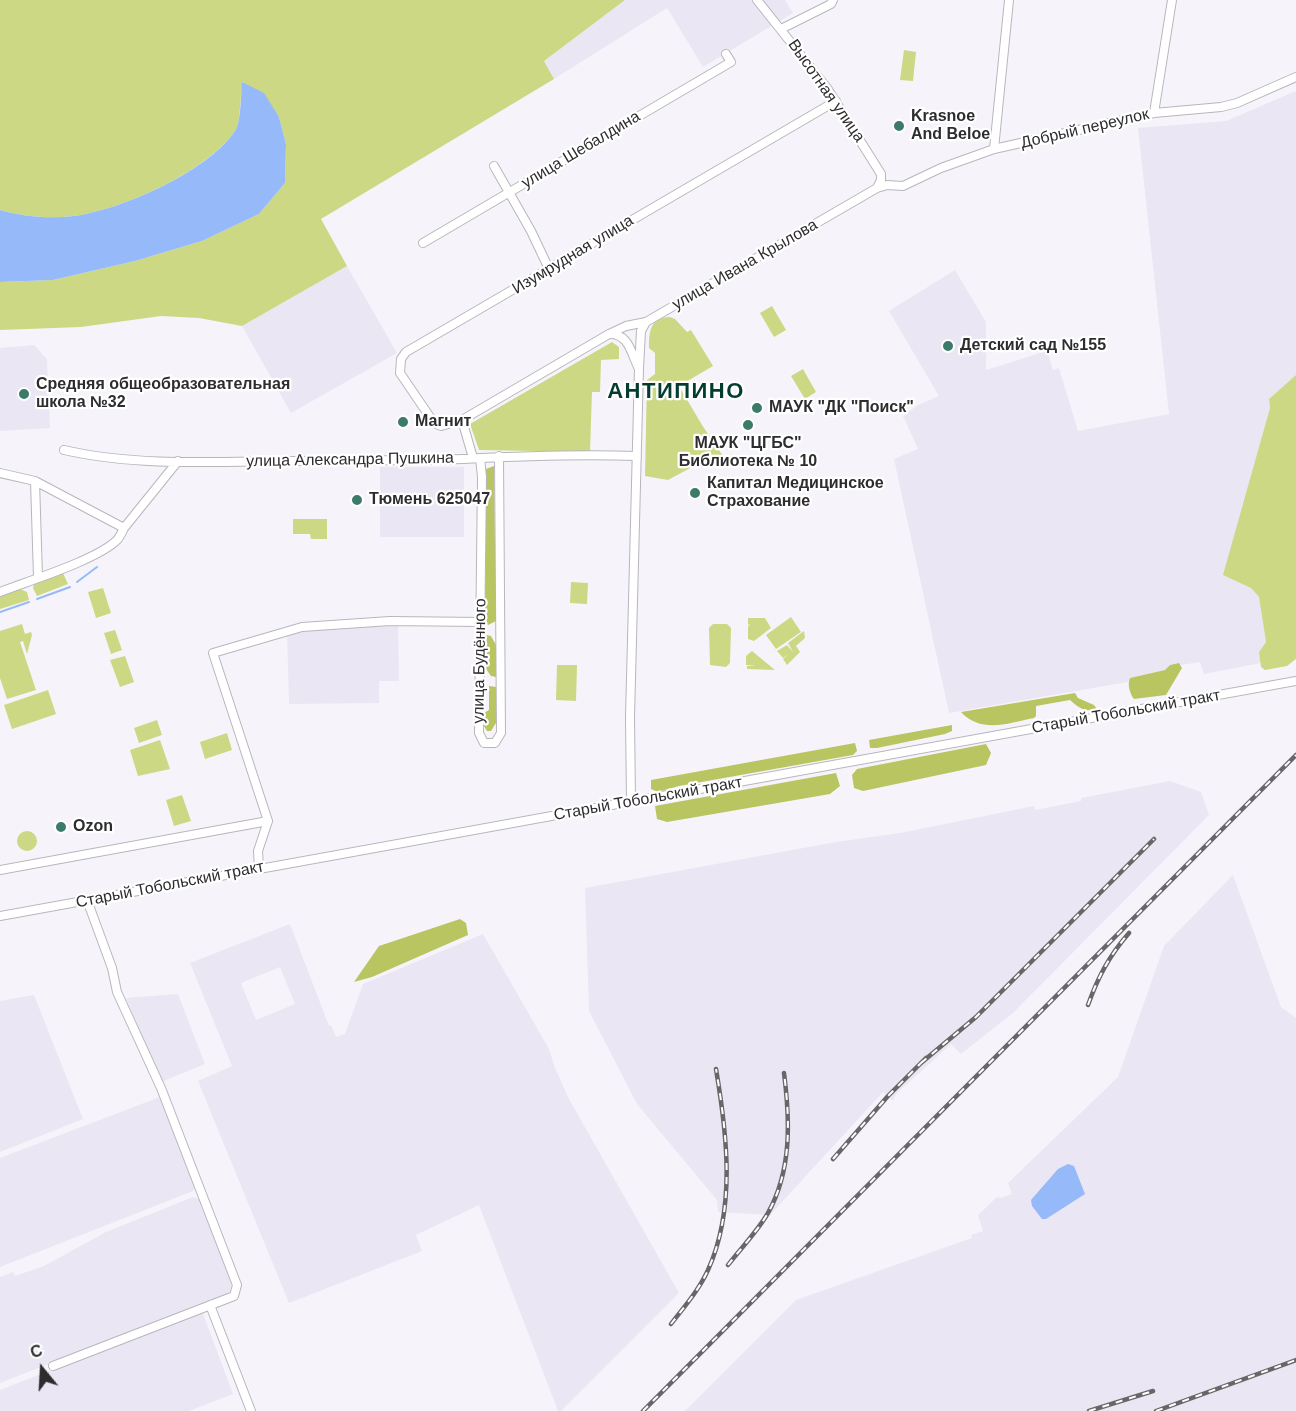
<!DOCTYPE html>
<html>
<head>
<meta charset="utf-8">
<style>
	body { margin:0 }
	#map { position:relative; width:1296px; height:1411px; overflow:hidden; background:#f6f4fa; font-family:Arial,sans-serif }
	canvas { display:block }
	.north { position:absolute; left:12px; top:1339px; width:60px; height:60px; -webkit-text-stroke:4px #fff; paint-order:stroke; rotate:342deg; font-size:16px; font-weight:700; line-height:24px; text-align:center; color:#2d2d2f }
	.north::after { content:''; display:block; margin:auto; width:21px; height:27px; background:#2d2d2f; clip-path:polygon(50% 0,100% 100%,50% 72%,0 100%) }
</style>
</head>
<body>
<div id="map">
<canvas width="1296" height="1411"></canvas>
<div class="north">С</div>
</div>
<script>
const g = document.querySelector('canvas').getContext('2d');
g.lineJoin = 'round';
function fillPath(path, color) {
  g.fillStyle = color;
  g.fill(path, 'evenodd');
}
function trace(path, color, width, dash) {
  g.strokeStyle = color;
  g.lineWidth = width;
  g.lineCap = dash ? 'butt' : 'round';
  g.setLineDash(dash || []);
  g.stroke(path);
}
function write(font, color, halo, rows, align = 'center') {
  g.font = font + ' Arial,sans-serif';
  g.lineWidth = 4.5;
  g.setLineDash([]);
  g.textBaseline = 'middle';
  g.strokeStyle = halo;
  g.fillStyle = color;
  for (const [text, x, y, turn = 0] of rows) {
    g.save();
    g.translate(x, y);
    g.rotate((+turn || 0) * Math.PI / 180);
    g.textAlign = isNaN(turn) ? turn : align;
    if (halo) g.strokeText(text, 0, 0);
    g.fillText(text, 0, 0);
    g.restore();
  }
}
const built = new Path2D(`
	M625 0H785L793 13 703 67 667 8 554 79 544 61Z
	M1296 91V375L1269 399 1270 408 1248 488 1251 588 1259 597 1266 642 1259 652 1261 663 1204 674 1200 662 1181 665 1179 663 1170 665 1165 670 1130 678 1128 682 949 713 894 459 918 449 903 416 918 405 939 396 889 311 955 270 986 322V370L1047 351 1053 370 1059 368 1078 431 1169 414 1138 128 1226 121Z
	M347 266 397 353 291 413 242 326Z
	M34 345 47 359 50 428 0 431V348Z
	M380 467H464V537H380Z
	M398 626 399 681H379V703L289 704 287 632 318 627Z
	M1170 781 1201 792 1209 815 1013 1013 961 1054 951 1044 896 1094 893 1101 883 1092 770 1215 718 1212 717 1200 637 1104 589 1011 585 888 836 842 900 833 1034 806 1035 810 1081 801V798Z
	M1233 875 1281 1007 1296 1018V1411H685L796 1300 972 1238 971 1235 983 1231 978 1215 997 1197 1001 1198 1012 1194 1008 1183 1118 1077 1164 946Z
	M290 924 329 1026 331 1025 336 1037 345 1034 363 984 483 934 549 1049 555 1068 569 1099 679 1293 561 1411H558L479 1205 416 1235 422 1251 289 1303 198 1081 232 1066 190 963ZM280 967 295 1004 256 1020 241 983Z
	M178 994 205 1064 161 1082 126 998Z
	M34 995 83 1119 0 1152V1001Z
	M160 1097 196 1187 193 1191 0 1267V1158Z
	M193 1197 199 1199 232 1282 229 1293 0 1383V1277L13 1272 15 1276 44 1266 106 1232Z
	M202 1311 233 1394 189 1411H0V1390Z`);
const green = new Path2D(`
	M0 0H625L544 61 554 79 321 219 347 266 242 326 199 318 161 316 81 327 0 330V282L53 280 135 261 202 241 259 214 285 183 286 144 279 117 243 82C240 94 241 123 235 131 208 169 135 203 90 213 62 220 28 218 0 210Z
	M904 50 916 52 913 81 900 80Z
	M772 306 786 330 774 337 760 313Z
	M670 317 675 319 687 332 691 330 713 366 679 386 702 425 723 456 709 458 668 480 645 476 647 380 655 374V353L649 348C649 331 650 318 670 317Z
	M612 342 619 347V359L601 360 600 392H592L590 452 479 450 470 424Z
	M803 369 816 392 805 399 791 376Z
	M1296 375V659L1287 666 1265 670 1261 667 1259 652 1266 642 1259 597 1251 588 1223 575 1270 408 1269 399Z
	M293 519H327V539H311L310 534H293Z
	M63 573 68 584 37 596 33 588 34 584Z
	M571 582 588 583 587 604 570 603Z
	M103 588 111 613 96 618 88 592Z
	M20 589 27 592 29 600 0 609V596Z
	M791 617 801 632 776 649 766 635Z
	M748 618H765L771 628 754 641 748 639V627L750 624 748 625Z
	M22 624 25 634 31 632 32 635 27 654 23 641 20 642 36 690 7 699 0 678V631Z
	M713 624H727L731 628 730 663 726 667 710 665 709 628Z
	M115 630 122 650 111 654 104 633Z
	M804 631 805 638 796 646 800 652 787 665 783 659 789 654 783 658 777 651 787 645 793 652 788 643Z
	M752 651 775 670 747 669V666L756 665H746V656Z
	M125 656 134 682 120 687 110 660Z
	M557 665H577L576 701 556 700Z
	M48 690 56 714 12 729 4 705Z
	M157 720 162 735 139 743 134 728Z
	M227 733 232 750 205 759 200 742Z
	M160 740 170 769 138 776 130 750Z
	M182 795 191 821 174 826 166 800Z
	M17 841a10 10 0 1 1 20 0a10 10 0 1 1-20 0Z`);
const forest = new Path2D(`
	M494 466 496 621 488 625 485 621 486 469Z
	M486 635 491 636 497 647 496 677 491 676 484 666 483 639Z
	M1179 663 1182 668 1166 695 1134 699C1130 694 1127 684 1130 678L1165 670 1170 665Z
	M489 686 496 687V723L491 731H487L484 726V713L489 710Z
	M1075 693 1078 698 1094 705 1097 709C1085 713 1078 707 1070 700L1036 706V716L1034 718C1009 723 981 734 961 712Z
	M952 725V731L945 734 877 748H870L869 740Z
	M855 743 857 751 853 755 679 786 658 792 651 789V780Z
	M986 744 991 753 986 765 863 791 854 788 852 775 857 769Z
	M836 773 840 786 830 794 667 822 657 819 655 806Z
	M460 919 466 923 468 935 372 977 354 982 379 946Z`);
const water = new Path2D(`
	M242 82 264 93 279 117 286 144 285 183 259 214 202 241 135 261 53 280 0 282V210C28 218 62 220 90 213 135 203 209 169 235 131 241 123 241 93 242 82Z
	M1068 1164 1074 1166 1085 1194 1046 1219H1042L1032 1206 1031 1200 1058 1169Z`);
const stream = new Path2D(`
	M77 582 97 567
	M37 599 70 587
	M0 612 29 602`);
const minor = new Path2D(`
	M757 0 827 88 881 174V180L877 188
	M781 29 831 4 833 0
	M836 101 406 352 401 359 400 373 434 423 441 426 462 420 609 334 626 326 646 322 877 188 887 185 903 186 941 168 994 149 1154 113 1221 107 1237 103 1296 77
	M1154 113 1172 0
	M994 149 1009 0
	M494 166 531 231 549 269
	M423 243 731 62 726 54
	M609 334C628 333 631 352 638 367
	M462 420 473 458
	M64 450C134 466 210 462 282 461 342 460 403 461 464 459 521 456 579 454 637 456
	M480 458 482 477 479 733 484 743H495L501 733 499 456
	M0 473 35 481 124 528 178 461
	M35 481 38 577
	M0 592C28 581 97 560 117 540 120 537 122 532 124 528
	M631 802 630 717 639 368 641 331 646 322
	M259 868 258 851 268 821 213 653 302 627 390 621 481 622
	M0 870 268 821
	M0 916 1296 681
	M210 1305 251 1411
	M53 1366 234 1296 237 1285 161 1088 117 992 112 968 87 900`);
const rail = new Path2D(`
	M1088 1005C1098 977 1109 956 1129 933
	M921 1063 976 1017 1154 839
	M833 1159 888 1096 926 1058
	M728 1265C741 1248 757 1232 768 1213 792 1170 790 1120 784 1073
	M671 1324C684 1307 699 1290 708 1270 736 1208 727 1134 716 1069
	M643 1411 1296 755
	M1089 1411 1153 1391
	M1156 1411 1296 1360`);
const markers = [
	[899,126,6,"#3c7b69"],
	[948,346,6,"#3c7b69"],
	[24,394,6,"#3c7b69"],
	[757,408,6,"#3c7b69"],
	[403,422,6,"#3c7b69"],
	[748,425,6,"#3c7b69"],
	[695,493,6,"#3c7b69"],
	[357,500,6,"#3c7b69"],
	[61,827,6,"#3c7b69"]
];
const streetNames = [
	["Высотная улица",826,91,55],
	["Добрый переулок",1085,129,-13],
	["улица Шебалдина",581,150,-31],
	["Изумрудная улица",573,255,-31],
	["улица Ивана Крылова",745,265,-30],
	["улица Александра Пушкина",350,460,-1],
	["улица Будённого",480,661,-89],
	["Старый Тобольский тракт",1126,712,-10],
	["Старый Тобольский тракт",648,799,-10],
	["Старый Тобольский тракт",170,885,-11]
];
const poiNames = [
	["Krasnoe",911,117],
	["And Beloe",911,135],
	["Детский сад №155",960,346],
	["Средняя общеобразовательная",36,385],
	["школа №32",36,403],
	["МАУК \"ДК \"Поиск\"",769,408],
	["Магнит",415,422],
	["МАУК \"ЦГБС\"",748,444,"center"],
	["Библиотека № 10",748,462,"center"],
	["Капитал Медицинское",707,484],
	["Страхование",707,502],
	["Тюмень 625047",369,500],
	["Ozon",73,827]
];
const districtNames = [
	["АНТИПИНО",676,392]
];
fillPath(built, '#eae6f3');
fillPath(green, '#ccd883');
fillPath(forest, '#b8c561');
fillPath(water, '#95b9f9');
trace(stream, '#95b9f9', 2);
trace(minor, '#b8b6bc', 10);
trace(minor, '#fff', 8);
trace(rail, '#67676a', 4.5);
trace(rail, '#fff', 2, [7]);
for (const [x, y, r, color] of markers) {
  const dot = new Path2D();
  dot.arc(x, y, r, 0, 2 * Math.PI);
  g.fillStyle = color;
  g.fill(dot);
  trace(dot, '#fff', 2);
}
write('16px', '#2d2d2f', '#fff', streetNames);
write('bold 16px', '#2d2d2f', '#fff', poiNames, 'left');
g.letterSpacing = '1.5px';
write('bold 22px', '#043d30', '#fff', districtNames);
g.letterSpacing = '0px';
</script>
</body>
</html>
